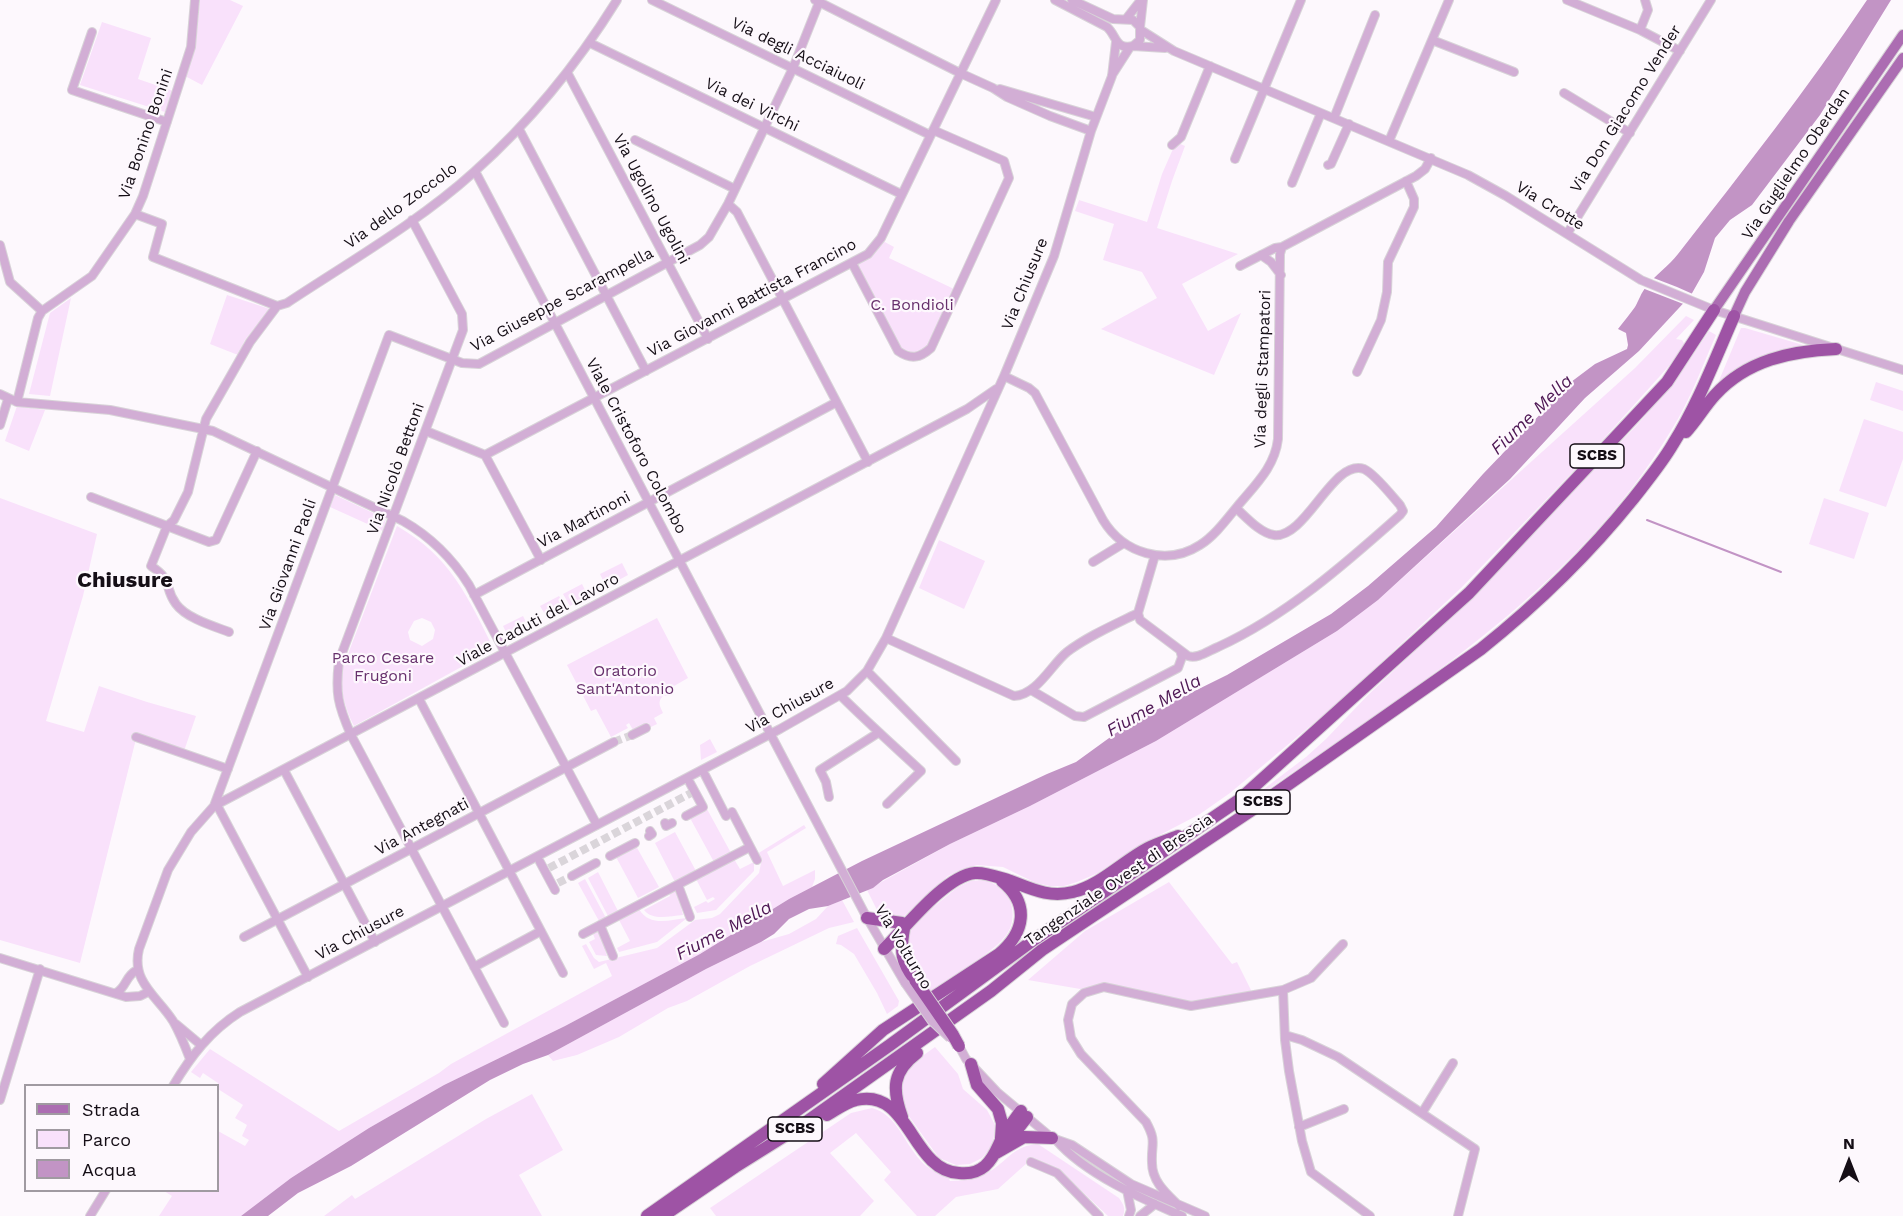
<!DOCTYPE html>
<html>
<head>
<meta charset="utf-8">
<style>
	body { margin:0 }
	#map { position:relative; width:1903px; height:1216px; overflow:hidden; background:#fdf8fd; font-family:"Work Sans",sans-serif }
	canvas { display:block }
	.legend { position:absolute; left:24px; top:1084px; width:195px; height:108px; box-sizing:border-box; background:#fdf8fd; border:2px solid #a09aa1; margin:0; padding:8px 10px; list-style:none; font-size:18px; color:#150e16 }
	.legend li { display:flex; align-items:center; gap:12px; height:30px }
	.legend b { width:30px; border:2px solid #a09aa1 }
	.north { position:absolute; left:1819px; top:1132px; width:60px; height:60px; -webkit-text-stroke:4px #fdf8fd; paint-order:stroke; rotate:0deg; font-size:16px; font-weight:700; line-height:24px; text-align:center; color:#150e16 }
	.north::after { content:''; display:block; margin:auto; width:21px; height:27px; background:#150e16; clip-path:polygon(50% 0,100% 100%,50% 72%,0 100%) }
</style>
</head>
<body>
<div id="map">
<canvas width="1903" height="1216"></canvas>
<ul class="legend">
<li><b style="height:8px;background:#ac6db2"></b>Strada</li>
<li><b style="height:16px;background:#f9e1fb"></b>Parco</li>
<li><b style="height:16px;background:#c294c5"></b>Acqua</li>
</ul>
<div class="north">N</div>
</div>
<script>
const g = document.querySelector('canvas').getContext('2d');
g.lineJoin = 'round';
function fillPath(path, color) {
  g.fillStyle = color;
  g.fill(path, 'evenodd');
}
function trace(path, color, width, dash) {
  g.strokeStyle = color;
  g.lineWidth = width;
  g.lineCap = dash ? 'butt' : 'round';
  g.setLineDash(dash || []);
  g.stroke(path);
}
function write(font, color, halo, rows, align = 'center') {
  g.font = font + ' "Work Sans",sans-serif';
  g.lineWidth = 4.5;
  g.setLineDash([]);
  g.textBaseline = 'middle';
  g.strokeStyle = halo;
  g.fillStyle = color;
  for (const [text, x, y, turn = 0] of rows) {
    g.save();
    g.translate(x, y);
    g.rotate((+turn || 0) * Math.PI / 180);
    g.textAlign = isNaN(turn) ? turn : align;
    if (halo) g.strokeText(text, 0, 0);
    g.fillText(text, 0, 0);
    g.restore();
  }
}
const green = new Path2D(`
	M200 0H230L243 6 202 85 185 76 196 42Z
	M102 22 151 38 138 79 173 91 165 112 80 85Z
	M1176 142 1185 146 1172 181 1157 228 1238 254 1182 284 1208 331 1241 313 1214 375 1101 329 1157 298 1142 272 1103 260 1114 224 1075 211 1079 200 1147 222 1162 174Z
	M883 241 894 247 889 258 954 289 929 344 925 349 914 354 900 348 857 265 872 256Z
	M227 295 270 309 245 340 238 355 210 344Z
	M71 298 50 396 29 394 50 313Z
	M1686 316 1694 320 1676 339 1682 340 1685 345 1668 367 1590 454 1461 588 1339 702 1230 793 1200 814 1135 848 1098 873 1077 882 1064 886H1050L1036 883 1003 867 977 865 960 870 948 876 902 918 879 914 867 890 950 844 1030 806 1156 741 1337 631 1378 600 1635 368Z
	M1741 328H1745L1803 345 1761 356 1738 368 1718 383Z
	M1709 331 1716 335C1702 367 1690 400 1672 429 1573 595 1402 695 1249 803L1252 798 1306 757 1326 739 1368 695 1474 595 1637 425 1676 380Z
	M1876 382 1903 391V411L1870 400Z
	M17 406 45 410 29 451 5 441Z
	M1864 419 1903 432V459L1886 507 1839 491Z
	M335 495 386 519 383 531 330 507Z
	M0 498 97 534 83 596 46 721 84 732 99 686 147 702 196 716 184 751 137 735 80 963 0 940Z
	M1824 498 1869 513 1854 559 1809 544Z
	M397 526C451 557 467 596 494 649L354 726C344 706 339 689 343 667ZM422 618 431 622 435 630 433 639 422 646 410 640 408 632 414 621Z
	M939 540 985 561 964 609 919 588Z
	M622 563 628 575 606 587 600 574Z
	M582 584 588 596 570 606 563 594Z
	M559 596 566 608 547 618 540 606Z
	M523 616 529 628 509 638 503 626Z
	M657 618 688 678 667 690 670 696H663C657 702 660 706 663 713L654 718 657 724 651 727 648 723 633 730 629 723 626 725 628 728 611 737 596 709 591 711 567 665Z
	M710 739 717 752 701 760 700 745Z
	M707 809 731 853 714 862 690 818Z
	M804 825 806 828 767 852 783 886 815 870V879L812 887 789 899 700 954 565 1026 444 1085 369 1128 291 1178 241 1216H159L172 1196 164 1191 218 1190V1131L245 1146 249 1140 242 1136 247 1125 235 1118 243 1105 218 1089V1083L203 1073 200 1078 191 1072 210 1049 339 1131 439 1073 451 1064 612 976 606 963 594 969 582 946 586 944 594 958 599 962 657 948 695 920 712 918 720 914 759 873 761 863 757 854Z
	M675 832 696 871 675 882 655 843Z
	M636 846 659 887 638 898 616 857Z
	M734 859 740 869 754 862V871L716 910 697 913 694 907 706 901 708 903 715 899 713 897 707 900 696 879Z
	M598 872 618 911 608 916 588 878Z
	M585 879 606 918 599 921 578 883Z
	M984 880C997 884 1006 890 1011 903 1014 914 1013 925 1007 934 996 951 948 980 930 993L907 955 908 934 911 928 916 921 958 887 971 881Z
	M1169 882 1232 964 1237 962 1251 990 1250 993 1196 1003 1104 985 1086 990 1028 980 1085 931Z
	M677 889 683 915C669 916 653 921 644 910L670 896 669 893Z
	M842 900 854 922 829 928 750 966 687 1001 668 1008 619 1037 577 1055 553 1061 548 1055 706 969 761 942 789 934 816 919 828 906Z
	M639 909C649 927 670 920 687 918L657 942 619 952 617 948 630 941 619 920Z
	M857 928 899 1001 898 1006 887 1014 877 993 854 954 841 945 836 944 838 936Z
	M600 930 607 956 596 955 589 942 595 939 593 934Z
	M935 1047 958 1074 963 1089 987 1110 995 1125 993 1145 982 1158 970 1164 956 1165 939 1158 903 1108 899 1094 907 1067Z
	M532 1094 563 1150 519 1175 542 1216H324L352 1195 355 1199 486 1119Z
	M872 1108C896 1114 904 1142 920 1160 928 1169 937 1173 948 1177L950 1181C965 1181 979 1178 992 1170 1010 1158 1014 1146 1038 1144L1119 1198C1123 1204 1126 1208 1123 1216H1108L1058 1169 1027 1163 998 1189 956 1197 935 1216H917L884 1180 891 1172 856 1133 830 1153 874 1201 860 1216H716L710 1208 851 1113Z`);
const water = new Path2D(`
	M1867 0H1891L1820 115 1752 205 1730 220 1715 238 1704 272 1691 295 1639 351 1585 398 1510 479 1378 600 1337 631 1156 741 1030 806 950 844 883 880 873 888 828 906 809 909 789 919 774 934 761 942 706 969 548 1055 523 1064 490 1080 351 1166 298 1193 268 1216H241L291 1178 369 1128 444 1085 565 1026 700 954 789 899 862 861 1047 774 1076 762 1116 733 1146 715 1227 675 1331 614 1368 586 1436 527 1483 474 1571 382 1595 364 1627 349 1628 345 1626 333 1618 329C1624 321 1630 314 1635 307 1639 300 1641 293 1646 287 1655 275 1669 266 1678 254 1743 171 1808 88 1867 0Z`);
const pier = new Path2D(`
	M1651 277 1677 287 1695 295 1686 305 1642 288Z`);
const stream = new Path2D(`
	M1647 520 1781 572`);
const minorTunnel = new Path2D(`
	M614 742 632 735
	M549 868 693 792
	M558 883 572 876`);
const minor = new Path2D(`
	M652 0 930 135
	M815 0 960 73 993 88 1007 97 1050 116 1091 131
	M1055 0 1107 27C1117 36 1115 50 1133 46L1140 40V27L1133 20 1113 19 1072 0
	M1567 0 1640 30 1680 51
	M1126 19 1141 0
	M1140 27 1143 0
	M1141 30 1174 51 1468 175 1506 196 1641 280 1714 310 1903 370
	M1640 30 1648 10 1645 0
	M92 32 72 90 167 122
	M1432 40 1514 72
	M590 43 901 194
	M1133 46 1165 48
	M567 72 708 339
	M1112 75 1130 47
	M1000 89 1096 117
	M1564 93 1630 133
	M1334 118 1375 15
	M519 129 646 371
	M635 140 735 189
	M1389 141 1449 0
	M1172 145 1181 137 1210 66
	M1235 159 1301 0
	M1328 165 1331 164 1349 124
	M475 171 866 916 905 983
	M1292 183 1321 113
	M728 204 737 212 868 462
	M135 214 162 224 153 257 277 306
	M412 220 462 314 463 330 339 661C335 693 338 705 351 735L504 1023
	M1567 234 1711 0
	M0 245 10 282 42 311
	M1261 255 1271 262 1281 275
	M852 263 898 351C911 360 920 358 931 348L1009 178 1004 161 933 130
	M1240 266 1275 248 1282 247 1416 176 1425 169 1431 158
	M1357 372 1381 320 1387 292 1388 262 1414 207V199L1406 181
	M1004 376 1029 388 1035 393 1103 520C1123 553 1166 567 1200 545 1216 535 1229 516 1241 502 1258 482 1275 465 1278 439L1280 254 1282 247
	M0 394 17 402 110 410 213 431 403 521C431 537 452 558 469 585L597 825
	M17 402 38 318 42 311 92 276 135 214 143 196 191 47 195 0
	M0 425 8 399
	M426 431 485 455 868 254 881 238 996 0
	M485 455 541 560
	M91 497 167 526 174 520 188 492 206 419 250 342 277 306 287 303C349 262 420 221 474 172 530 122 578 63 617 0
	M1155 555 1138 613 1140 620 1188 656C1198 659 1208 651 1218 647 1286 616 1345 564 1400 515L1403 511 1400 505C1391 495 1375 474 1364 469 1333 458 1306 539 1274 535 1260 533 1246 517 1236 508
	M1093 562 1124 543
	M474 595 835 403
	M229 632C213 626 186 618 176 604 163 586 174 581 151 566L167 526 209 542 216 540 257 451
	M886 638 1014 696C1037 695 1051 665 1067 652 1088 636 1114 625 1138 613
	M867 671 956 761
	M1031 690 1075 716 1084 717 1178 668 1182 657 1180 650
	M841 696C867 722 894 746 921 771L887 804
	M419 699 563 973
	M632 735 646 728
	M136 737 228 769
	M284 770 375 942
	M705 775 726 816
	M829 797 826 782 820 770 878 733
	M217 805 308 977
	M214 806 389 335 462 363 479 364 700 245 709 237 728 204 793 68 820 0
	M732 812 757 860
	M686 816 703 807 690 783
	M665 823 666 826 672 823
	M649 836 652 834 650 831
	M610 856 635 843
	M540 862 555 890
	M572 876 596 863
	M678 885 690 917
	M600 925 613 956
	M583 934 750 847
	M244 937 614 742
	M0 958 126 997 140 996 148 992
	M474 967 541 931
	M1283 990 1285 1040 1289 1071 1302 1141 1311 1172 1370 1216
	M116 993C127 987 125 976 137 970
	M176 1024 201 1045
	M1285 1035 1302 1040 1338 1057 1475 1149 1458 1216
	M959 1046 966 1059 997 1092 1052 1138 1072 1145 1131 1184 1205 1216
	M190 1059C185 1046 180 1033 173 1021 157 996 131 982 139 949L168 870 191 832 214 806 967 409 996 389
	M173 1086C191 1056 210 1031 240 1012L780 729 847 691 867 671 886 638 1004 376 1054 256 1091 131 1112 76 1116 42
	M0 1100 40 969
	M1422 1113 1453 1063
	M1299 1127 1344 1109
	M1056 1140C1084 1173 1142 1199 1182 1216
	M1031 1162 1057 1173 1099 1216
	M1127 1190 1131 1210 1129 1216
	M1179 1206C1167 1194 1152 1182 1152 1163 1151 1143 1157 1142 1146 1122L1081 1054 1071 1038 1068 1020 1072 1004 1084 993 1104 987 1191 1006 1283 990 1311 978 1343 944
	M90 1216 106 1190
	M1140 1216 1155 1204`);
const major = new Path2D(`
	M1714 310 1903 35
	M1734 316 1745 292 1789 221 1903 58`);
const highway = new Path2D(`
	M1686 432C1697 420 1704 407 1715 395 1747 360 1791 351 1836 349
	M867 918 902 923
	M904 929C900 952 901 961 915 980
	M884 949C905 928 945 876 975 873 986 872 1000 878 1011 881 1032 889 1049 898 1073 892 1101 885 1123 861 1148 848 1158 843 1168 840 1178 836
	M971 1064 977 1085 998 1109 1002 1123 1001 1138
	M823 1084 883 1030 999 954C1025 932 1030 904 1002 881
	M827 1115C836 1110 846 1102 856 1100 910 1087 911 1171 959 1173 968 1174 978 1172 985 1166 994 1158 997 1148 1002 1138 1008 1129 1014 1120 1021 1111
	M902 1117C892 1089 892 1072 917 1053
	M1013 1135 1027 1117
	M996 1153 1024 1137 1052 1138
	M647 1216 890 1045 1035 939 1239 800 1469 593 1667 382 1714 310
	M663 1216 735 1167 802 1125 991 991 1042 950 1249 812 1481 649C1536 605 1588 555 1633 499 1647 481 1662 463 1673 444 1698 404 1715 359 1734 316`);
const minorBridge = new Path2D(`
	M905 983 931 1020 950 1038`);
const highwayBridge = new Path2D(`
	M915 980 953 1035 959 1046`);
const shields = [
	[1597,456,54],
	[1263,802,54],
	[795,1129,54]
];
const shieldNames = [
	["SCBS",1597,456],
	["SCBS",1263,802],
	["SCBS",795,1129]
];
const streetNames = [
	["Via degli Acciaiuoli",798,54,26],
	["Via dei Virchi",752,105,26],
	["Via Don Giacomo Vender",1626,109,-58],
	["Via Bonino Bonini",146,134,-71],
	["Via Guglielmo Oberdan",1796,164,-56],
	["Via Ugolino Ugolini",651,199,62],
	["Via dello Zoccolo",401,206,-36],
	["Via Crotte",1550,206,32],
	["Via Chiusure",1025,284,-68],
	["Via Giovanni Battista Francino",752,298,-28],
	["Via Giuseppe Scarampella",562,300,-28],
	["Via degli Stampatori",1263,369,-88],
	["Viale Cristoforo Colombo",636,446,62],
	["Via Nicolò Bettoni",396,469,-70],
	["Via Martinoni",584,520,-28],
	["Via Giovanni Paoli",288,565,-70],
	["Viale Caduti del Lavoro",538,620,-28],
	["Via Chiusure",790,706,-29],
	["Via Antegnati",422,827,-28],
	["Tangenziale Ovest di Brescia",1119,880,-34],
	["Via Chiusure",360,933,-28],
	["Via Volturno",903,947,59]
];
const parkNames = [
	["C. Bondioli",912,305],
	["Parco Cesare",383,658],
	["Frugoni",383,676],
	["Oratorio",625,671],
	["Sant'Antonio",625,689]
];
const waterNames = [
	["Fiume Mella",1532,415,-44],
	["Fiume Mella",1154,706,-30],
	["Fiume Mella",724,931,-28]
];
const districtNames = [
	["Chiusure",125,581]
];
fillPath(green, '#f9e1fb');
fillPath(water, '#c294c5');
fillPath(pier, '#fdf8fd');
trace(stream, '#c294c5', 2);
trace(minorTunnel, '#dad5da', 8, [8, 4]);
trace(minor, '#d8d3d8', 10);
trace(major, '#d8d3d8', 12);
trace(highway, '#d8d3d8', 14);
trace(minor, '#d2aed5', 8);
trace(major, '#ac6db2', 10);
trace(highway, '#9e53a5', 12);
trace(minorBridge, '#d8d3d8', 10, []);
trace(highwayBridge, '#d8d3d8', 14, []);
trace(minorBridge, '#d2aed5', 8);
trace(highwayBridge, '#9e53a5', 12);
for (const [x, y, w] of shields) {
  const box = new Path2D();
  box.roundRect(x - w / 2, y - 12, w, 24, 4.5);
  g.fillStyle = '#fdf8fd';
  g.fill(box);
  trace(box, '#150e16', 1.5);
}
write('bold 15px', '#150e16', null, shieldNames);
write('16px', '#150e16', '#fdf8fd', streetNames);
write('16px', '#67306c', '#fdf8fd', parkNames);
write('italic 18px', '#4e1754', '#fdf8fd', waterNames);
write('bold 22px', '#150e16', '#fdf8fd', districtNames);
</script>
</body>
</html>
